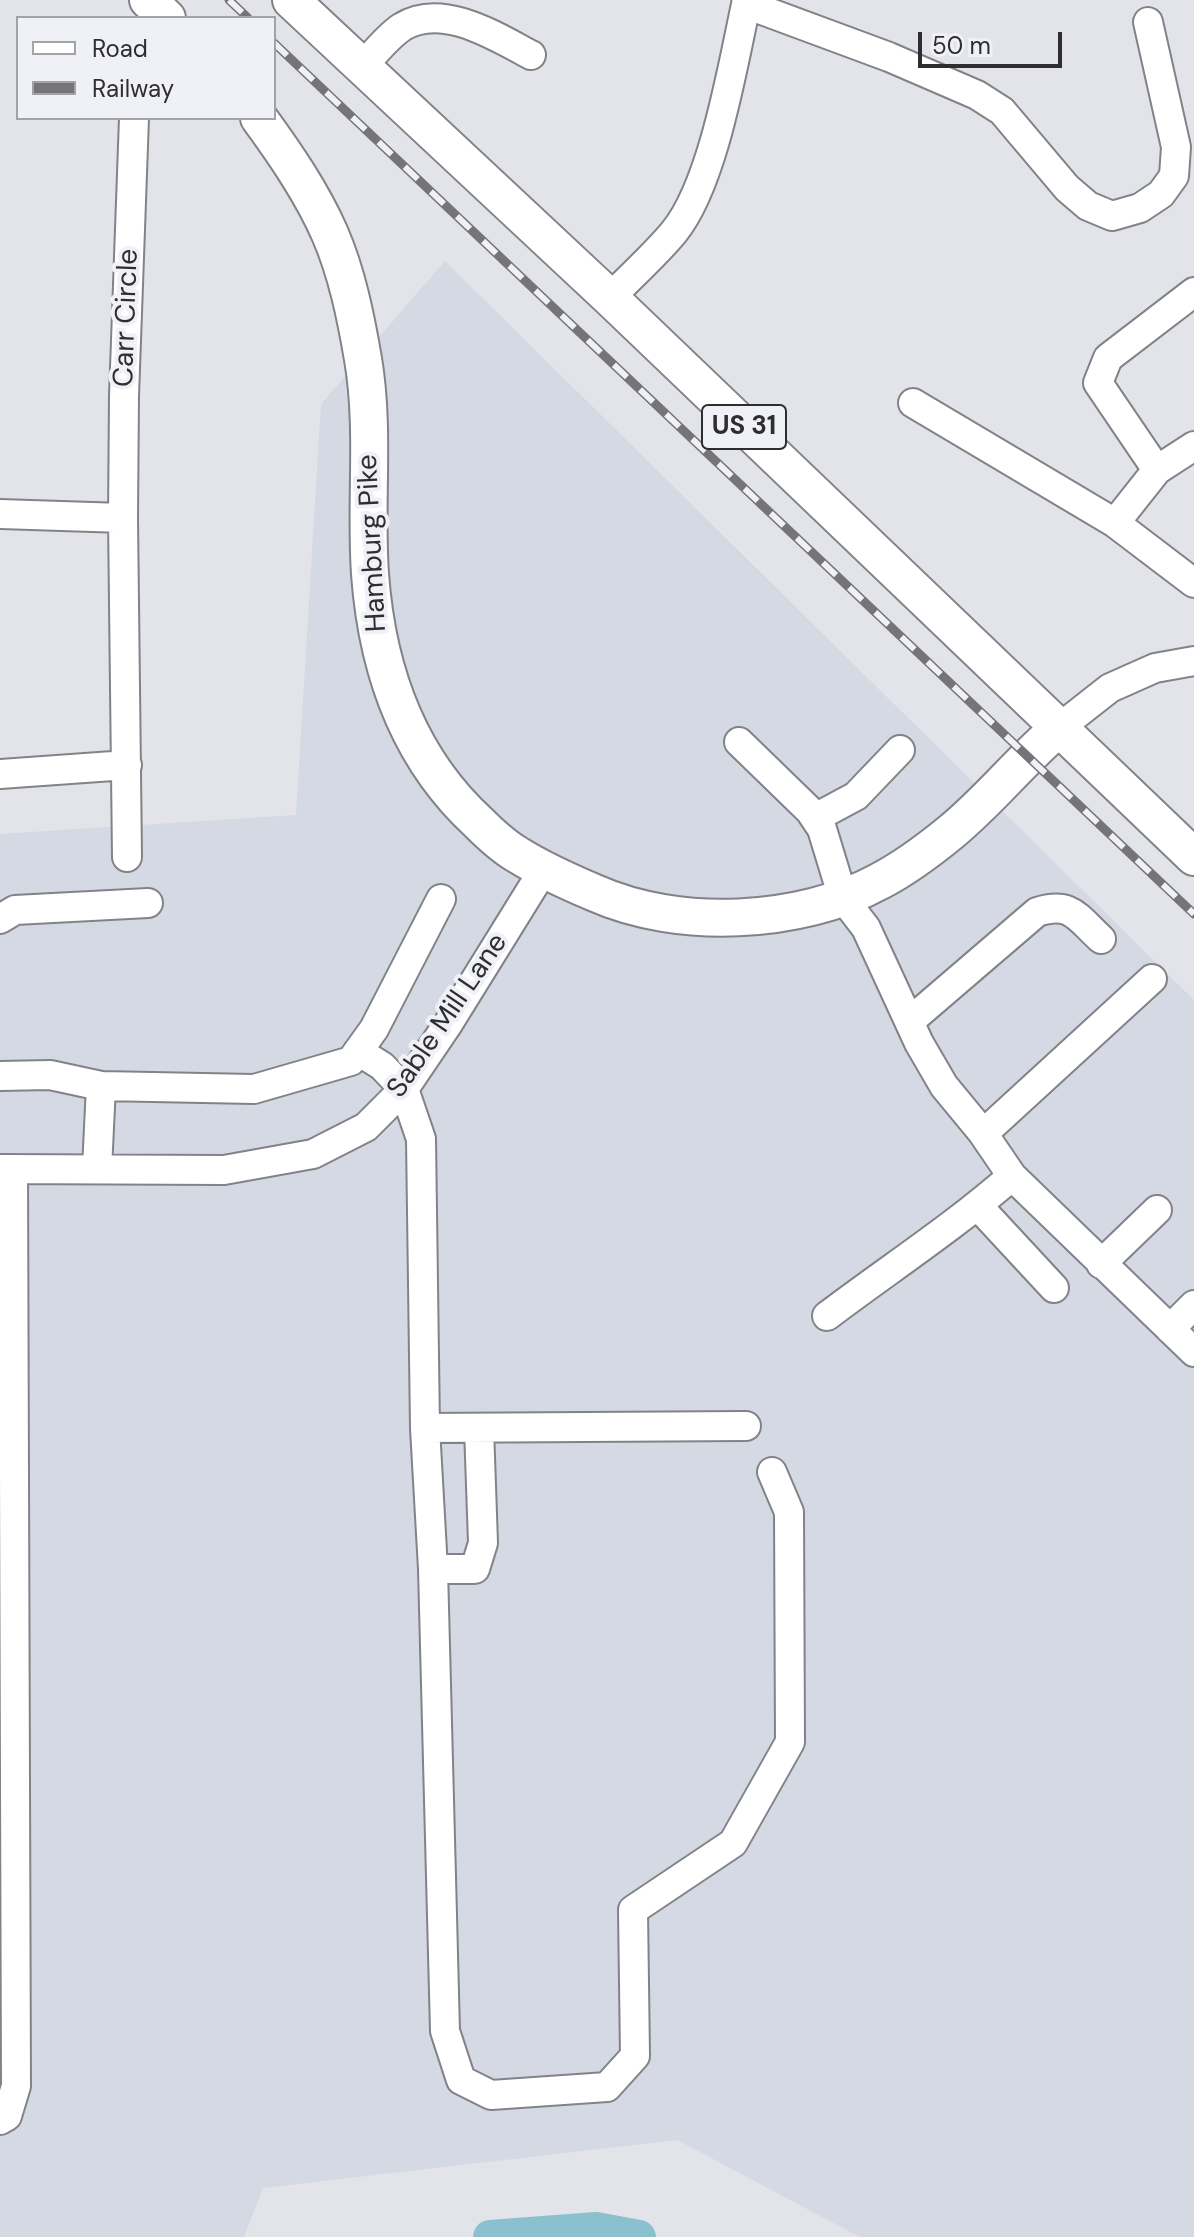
<!DOCTYPE html>
<html>
<head>
<meta charset="utf-8">
<style>
	body { margin:0 }
	#map { position:relative; width:1194px; height:2237px; overflow:hidden; background:#e3e4e9; font-family:"DM Sans",sans-serif }
	canvas { display:block }
	.legend { position:absolute; left:16px; top:16px; width:260px; height:104px; box-sizing:border-box; background:#f0f1f6; border:2px solid #a2a3a7; margin:0; padding:10px 14px; list-style:none; font-size:24px; color:#2e2e30 }
	.legend li { display:flex; align-items:center; gap:16px; height:40px }
	.legend b { width:40px; border:2px solid #a2a3a7 }
	.scale { position:absolute; left:918px; top:32px; width:144px; height:36px; box-sizing:border-box; border:4px solid #2e2e30; border-top:0; padding-left:10px; font-size:24px; line-height:28px; white-space:nowrap; color:#2e2e30; -webkit-text-stroke:6px #f0f1f6; paint-order:stroke }
</style>
</head>
<body>
<div id="map">
<canvas width="1194" height="2237"></canvas>
<ul class="legend">
<li><b style="height:10px;background:#fff"></b>Road</li>
<li><b style="height:10px;background:#757578"></b>Railway</li>
</ul>
<div class="scale">50 m</div>
</div>
<script>
const g = document.querySelector('canvas').getContext('2d');
g.lineJoin = 'round';
function fillPath(path, color) {
  g.fillStyle = color;
  g.fill(path, 'evenodd');
}
function trace(path, color, width, dash) {
  g.strokeStyle = color;
  g.lineWidth = width;
  g.lineCap = dash ? 'butt' : 'round';
  g.setLineDash(dash || []);
  g.stroke(path);
}
function write(font, color, halo, rows, align = 'center') {
  g.font = font + ' "DM Sans",sans-serif';
  g.lineWidth = 8;
  g.setLineDash([]);
  g.textBaseline = 'middle';
  g.strokeStyle = halo;
  g.fillStyle = color;
  for (const [text, x, y, turn = 0] of rows) {
    g.save();
    g.translate(x, y);
    g.rotate((+turn || 0) * Math.PI / 180);
    g.textAlign = isNaN(turn) ? turn : align;
    if (halo) g.strokeText(text, 0, 0);
    g.fillText(text, 0, 0);
    g.restore();
  }
}
const built = new Path2D(`
	M445 261 1194 1000V2237H860L677 2140 263 2188 244 2237H0V834L296 815 321 404Z`);
const river = new Path2D(`
	M490 2237 596 2229 639 2237`);
const minor = new Path2D(`
	M746 4 889 57 977 95 1002 111 1067 188 1088 206 1112 216 1140 208 1161 194 1174 176 1176 147 1148 22
	M362 67C374 54 387 37 402 27 442 2 495 36 531 55
	M1194 292 1108 358 1098 383 1157 470 1115 523 1194 583
	M610 298C631 276 655 255 674 232 714 183 733 63 747 0
	M913 403 1115 523
	M1157 470 1194 446
	M0 514 123 518
	M1059 728 1110 688 1155 668 1194 661
	M739 742 810 811 822 829 843 898 866 928 919 1043 944 1086 982 1132 1012 1176 1194 1352
	M0 774 127 765
	M815 818 856 796 900 750
	M127 857 123 518 124 396 134 118
	M0 919 15 910 148 903
	M910 1021 1037 912C1071 901 1077 917 1101 939
	M358 1051 382 1066 404 1089 421 1139 425 1428 433 1569H475L483 1543 479 1428
	M0 1076 50 1075 101 1086 254 1089 351 1061 374 1029 441 899
	M984 1133 1152 979
	M0 1169 224 1170 313 1154 366 1127 404 1089 448 1024 544 869
	M97 1169 101 1086
	M978 1206 1054 1288
	M1101 1264 1157 1210
	M827 1316C889 1269 954 1227 1012 1176
	M1170 1329 1194 1305
	M425 1428 746 1426
	M433 1569 445 2031 461 2080 491 2095 607 2087 635 2056 633 1910 733 1843 790 1742 789 1512 772 1472
	M0 2120 7 2116 16 2086 13 1169`);
const major = new Path2D(`
	M148 0 167 18
	M291 0 610 298 1194 857
	M259 118C286 155 312 193 330 234 347 273 356 318 363 359 375 429 365 503 370 574 377 669 408 758 479 823 491 835 504 847 518 855 542 870 569 882 595 893 678 930 800 925 880 881 905 868 929 850 951 832 990 800 1021 760 1059 728`);
const rail = new Path2D(`
	M229 0 248 18
	M274 43 1194 914`);
const shields = [
	[744,427,84]
];
const shieldNames = [
	["US 31",744,427]
];
const streetNames = [
	["Carr Circle",127,318,-88],
	["Hamburg Pike",373,543,-93],
	["Sable Mill Lane",448,1016,-56]
];
fillPath(built, '#d5d9e4');
trace(river, '#8bc1ce', 34);
trace(minor, '#828388', 32);
trace(major, '#828388', 40);
trace(minor, '#fff', 28);
trace(major, '#fff', 36);
trace(rail, '#757578', 9);
trace(rail, '#f0f1f6', 6, [18]);
for (const [x, y, w] of shields) {
  const box = new Path2D();
  box.roundRect(x - w / 2, y - 22, w, 44, 6);
  g.fillStyle = '#f0f1f6';
  g.fill(box);
  trace(box, '#2e2e30', 2);
}
write('bold 26px', '#2e2e30', null, shieldNames);
write('28px', '#2e2e30', '#f0f1f6', streetNames);
</script>
</body>
</html>
